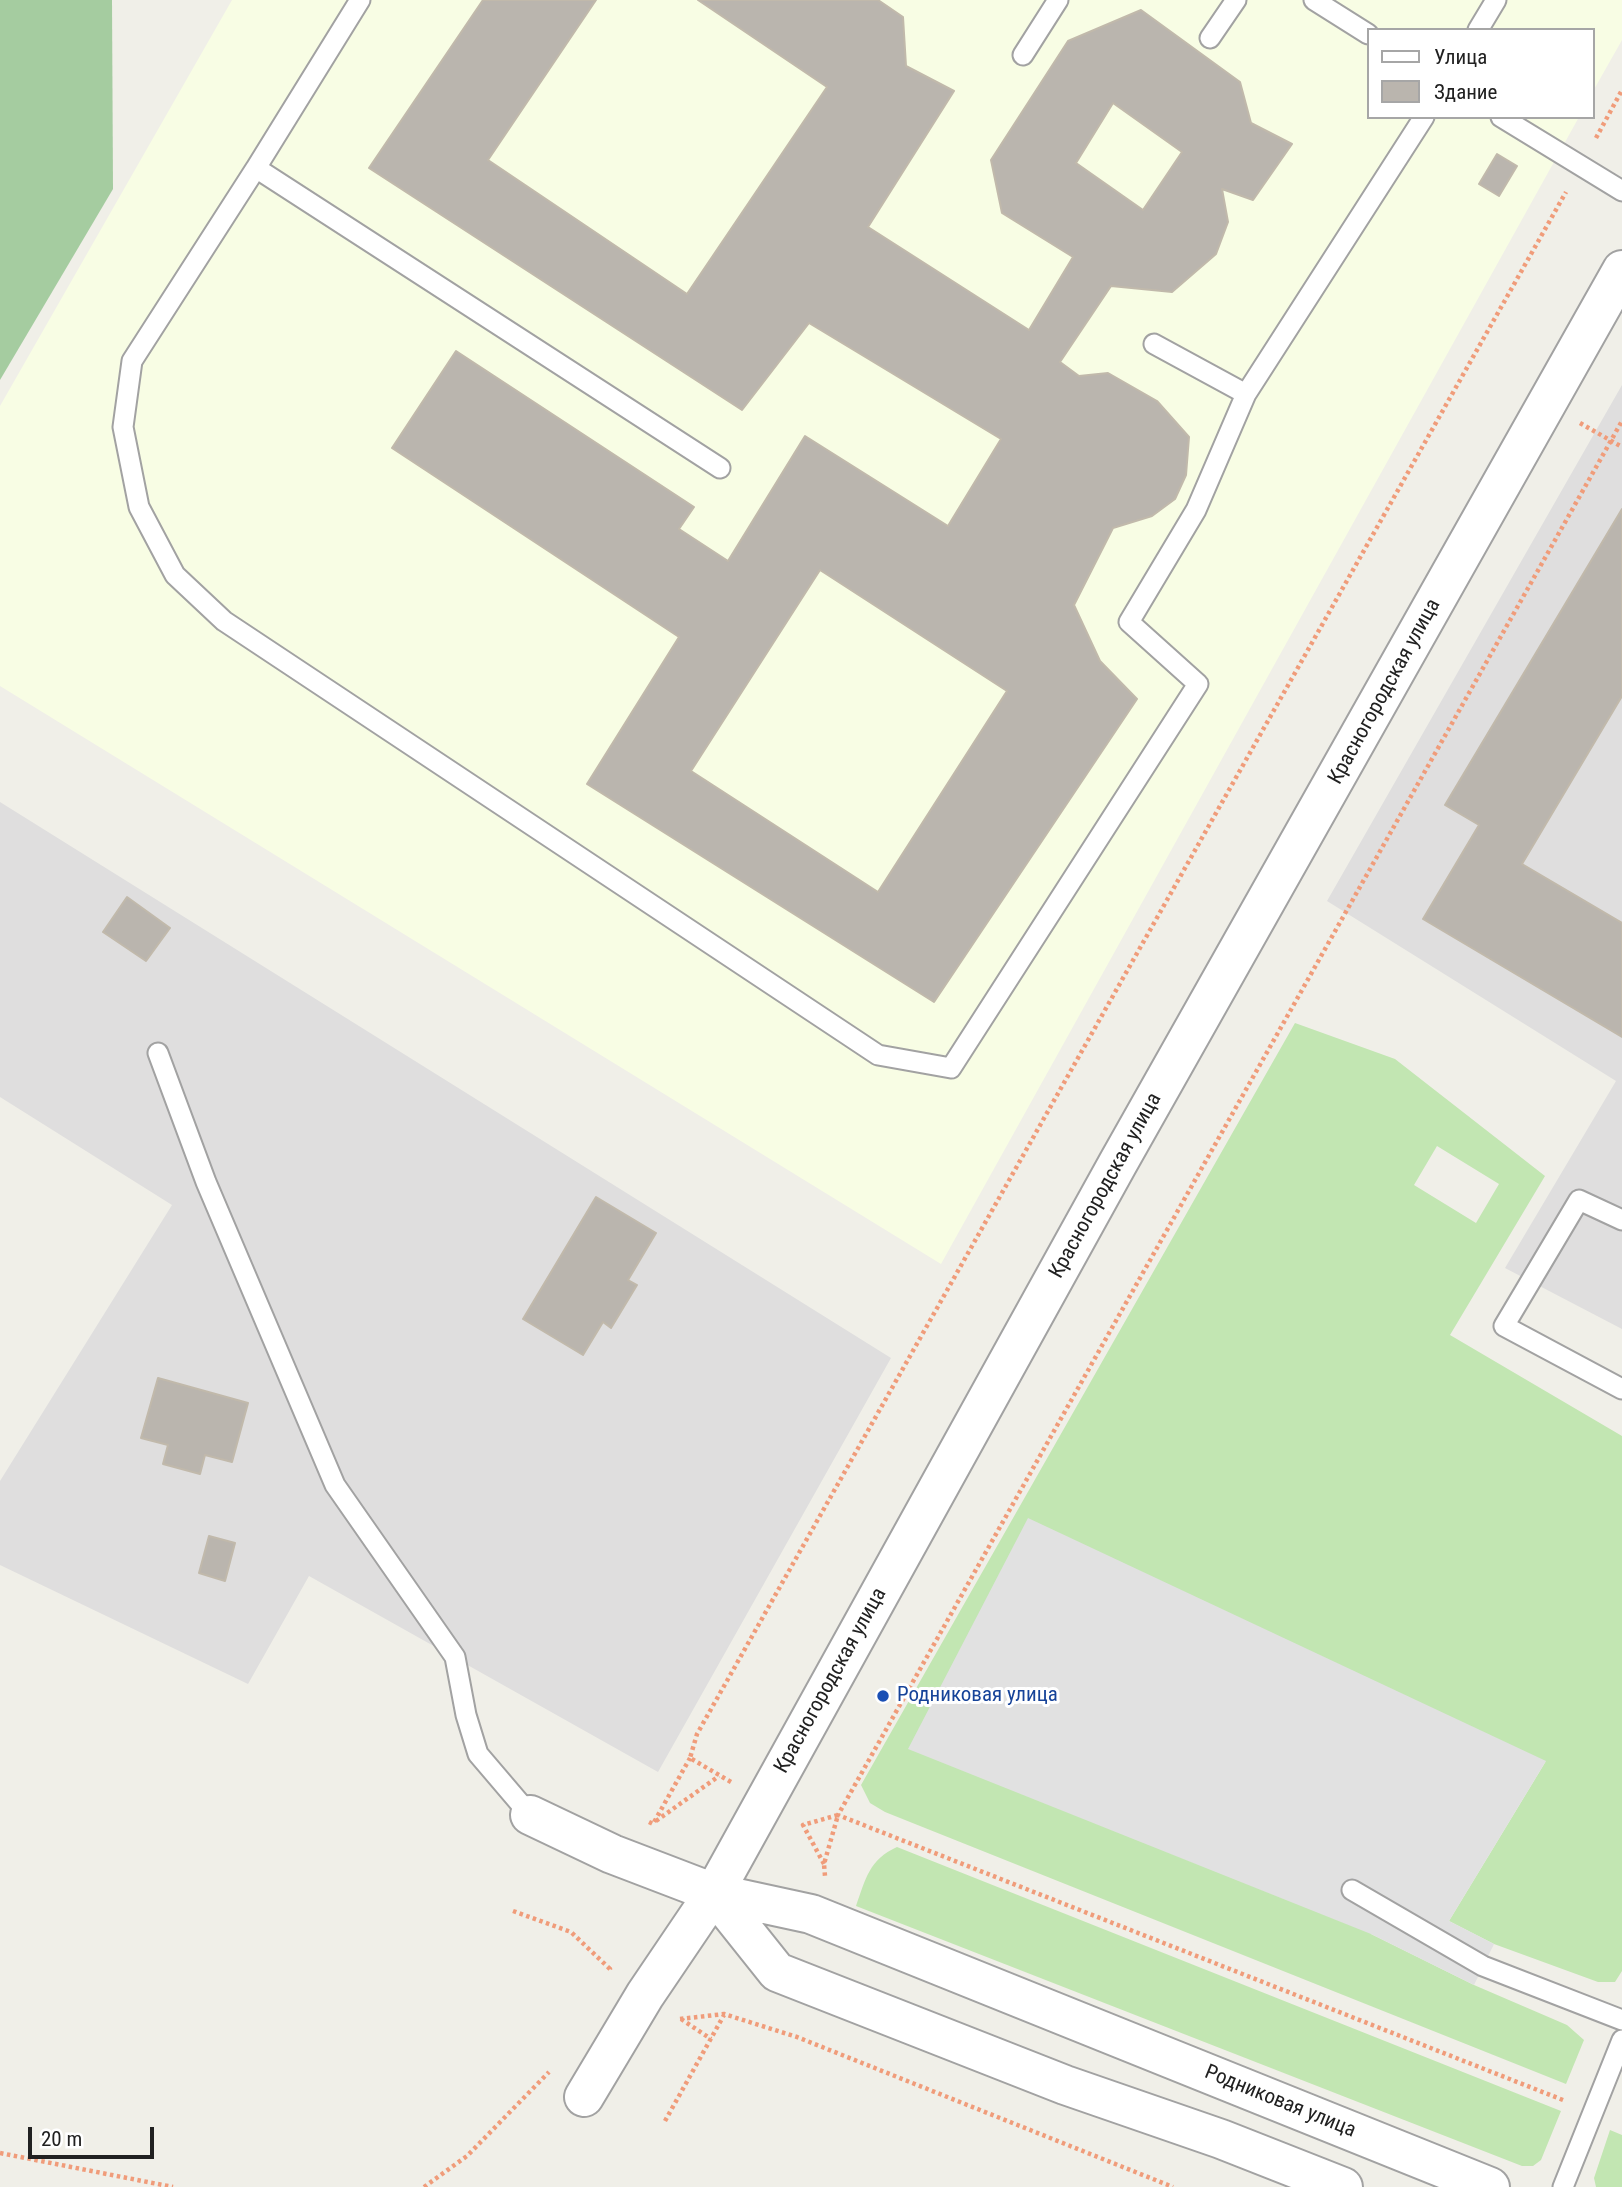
<!DOCTYPE html>
<html>
<head>
<meta charset="utf-8">
<style>
	body { margin:0 }
	#map { position:relative; width:1622px; height:2187px; overflow:hidden; background:#f0efe8; font-family:"Roboto Condensed",sans-serif }
	canvas { display:block }
	.legend { position:absolute; left:1367px; top:28px; width:228px; height:91px; box-sizing:border-box; background:#fff; border:2px solid #a6a6a6; margin:0; padding:9px 12px; list-style:none; font-size:21px; color:#212121 }
	.legend li { display:flex; align-items:center; gap:14px; height:35px }
	.legend b { width:35px; border:2px solid #a6a6a6 }
	.scale { position:absolute; left:28px; top:2127px; width:126px; height:32px; box-sizing:border-box; border:4px solid #212121; border-top:0; padding-left:9px; font-size:21px; line-height:24px; white-space:nowrap; color:#212121; -webkit-text-stroke:5px #fff; paint-order:stroke }
</style>
</head>
<body>
<div id="map">
<canvas width="1622" height="2187"></canvas>
<ul class="legend">
<li><b style="height:9px;background:#fff"></b>Улица</li>
<li><b style="height:19px;background:#bab5ae"></b>Здание</li>
</ul>
<div class="scale">20 m</div>
</div>
<script>
const g = document.querySelector('canvas').getContext('2d');
g.lineJoin = 'round';
function fillPath(path, color) {
  g.fillStyle = color;
  g.fill(path, 'evenodd');
}
function trace(path, color, width, dash) {
  g.strokeStyle = color;
  g.lineWidth = width;
  g.lineCap = dash ? 'butt' : 'round';
  g.setLineDash(dash || []);
  g.stroke(path);
}
function write(font, color, halo, rows, align = 'center') {
  g.font = font + ' "Roboto Condensed",sans-serif';
  g.lineWidth = 6;
  g.setLineDash([]);
  g.textBaseline = 'middle';
  g.strokeStyle = halo;
  g.fillStyle = color;
  for (const [text, x, y, turn = 0] of rows) {
    g.save();
    g.translate(x, y);
    g.rotate((+turn || 0) * Math.PI / 180);
    g.textAlign = isNaN(turn) ? turn : align;
    if (halo) g.strokeText(text, 0, 0);
    g.fillText(text, 0, 0);
    g.restore();
  }
}
const residential = new Path2D(`
	M1622 385V1329L1505 1268 1616 1081 1327 901Z
	M0 802 891 1358 658 1772 309 1576 248 1684 0 1565V1481L172 1205 0 1097Z`);
const education = new Path2D(`
	M232 0H1622V40L1592 93V30H1368V117H1579L941 1264 0 686V406Z`);
const grass = new Path2D(`
	M1295 1023 1395 1059 1545 1176 1450 1335 1622 1436V1971L1615 1982H1598L1494 1944 1449 1921 1546 1761 1371 1934 1474 1985 1567 2025 1584 2040 1566 2084 885 1812 870 1803 861 1785ZM1437 1146 1499 1184 1476 1223 1414 1185Z
	M897 1847 1561 2111 1541 2160 1533 2166H1522L856 1906C866 1878 869 1860 897 1847Z
	M1610 2130 1622 2135V2187H1596L1594 2178Z`);
const forest = new Path2D(`
	M0 0H112L113 189 0 380Z`);
const parking = new Path2D(`
	M1028 1518 1546 1761 1449 1921 1494 1944 1474 1985 1371 1934 908 1749Z`);
const building = new Path2D(`
	M483 0H596L488 160 687 294 827 87 698 0H878L903 17 906 66 954 91 868 227 1029 330 1073 257 1002 213 991 160 1068 41 1141 10 1240 82 1251 123 1292 144 1253 200 1222 189 1228 222 1216 254 1172 292 1111 286 1060 362 1079 376 1108 373 1157 401 1189 437 1186 475 1175 499 1152 516 1113 528 1074 605 1100 661 1137 699 934 1002 587 784 679 637 392 448 456 351 694 507 679 529 728 561 805 436 948 526 1001 439 809 323 742 410 369 168ZM1113 103 1182 152 1143 210 1076 163ZM820 570 1007 691 878 892 691 771Z
	M1497 154 1517 166 1499 196 1479 184Z
	M1622 509V696L1522 864 1622 923V1037L1423 919 1479 825 1445 805Z
	M127 897 170 928 146 961 103 932Z
	M596 1197 656 1233 628 1280 637 1285 611 1328 603 1322 583 1355 523 1319Z
	M158 1378 248 1403 232 1462 205 1455 200 1474 163 1464 168 1445 141 1438Z
	M209 1536 235 1543 225 1581 199 1573Z`);
const path = new Path2D(`
	M1596 138 1622 90
	M1580 423 1622 447
	M731 1782 690 1758 697 1734 1566 192
	M656 1821 719 1776
	M649 1822 653 1824 690 1758
	M824 1864 803 1825 838 1815 824 1864 825 1876
	M513 1911 571 1932 610 1969 609 1971
	M680 2019 724 2014 797 2037 1173 2187
	M681 2019 711 2039
	M1563 2100 838 1815 1622 421
	M665 2121 724 2015
	M0 2153 173 2187
	M424 2187 467 2156 549 2072`);
const service = new Path2D(`
	M360 0 256 168 720 468
	M1314 0 1368 34
	M1478 30 1496 0
	M1210 38 1236 0
	M1023 55 1058 0
	M1501 117 1622 191
	M256 168 132 361 123 427 139 507 175 575 224 621 878 1055 951 1068 1198 684 1129 622 1196 510 1246 394 1424 117
	M1154 344 1246 394
	M158 1053 206 1182 335 1485 455 1657 466 1715 478 1754 530 1815
	M1622 1220 1579 1200 1504 1326 1622 1389
	M1352 1890 1483 1966 1622 2020
	M1563 2187 1622 2040`);
const minor = new Path2D(`
	M530 1815 612 1854 714 1893 811 1914 1490 2187
	M714 1893 777 1972 1065 2085 1221 2139 1343 2187
	M584 2097 645 1995 714 1893 1118 1163 1622 270`);
const markers = [
	[883,1696,7,"#1a4fb4"]
];
const streetNames = [
	["Красногородская улица",1385,692,-61],
	["Красногородская улица",1106,1186,-61],
	["Красногородская улица",831,1681,-61],
	["Родниковая улица",1280,2102,22]
];
const transitNames = [
	["Родниковая улица",897,1696]
];
fillPath(residential, '#dfdede');
fillPath(education, '#f8fde4');
fillPath(grass, '#c2e6b2');
fillPath(forest, '#a5cca0');
fillPath(parking, '#e1e1e1');
fillPath(building, '#bab5ae');
trace(building, '#c1b9ab', 2);
trace(service, '#a2a2a2', 23);
trace(minor, '#a2a2a2', 42);
trace(path, '#f09c7a', 4.5, [3.5, 3.5]);
trace(service, '#fff', 19);
trace(minor, '#fff', 38);
for (const [x, y, r, color] of markers) {
  const dot = new Path2D();
  dot.arc(x, y, r, 0, 2 * Math.PI);
  g.fillStyle = color;
  g.fill(dot);
  trace(dot, '#fff', 2.5);
}
write('21px', '#212121', '#fff', streetNames);
write('21px', '#164399', '#fff', transitNames, 'left');
</script>
</body>
</html>
